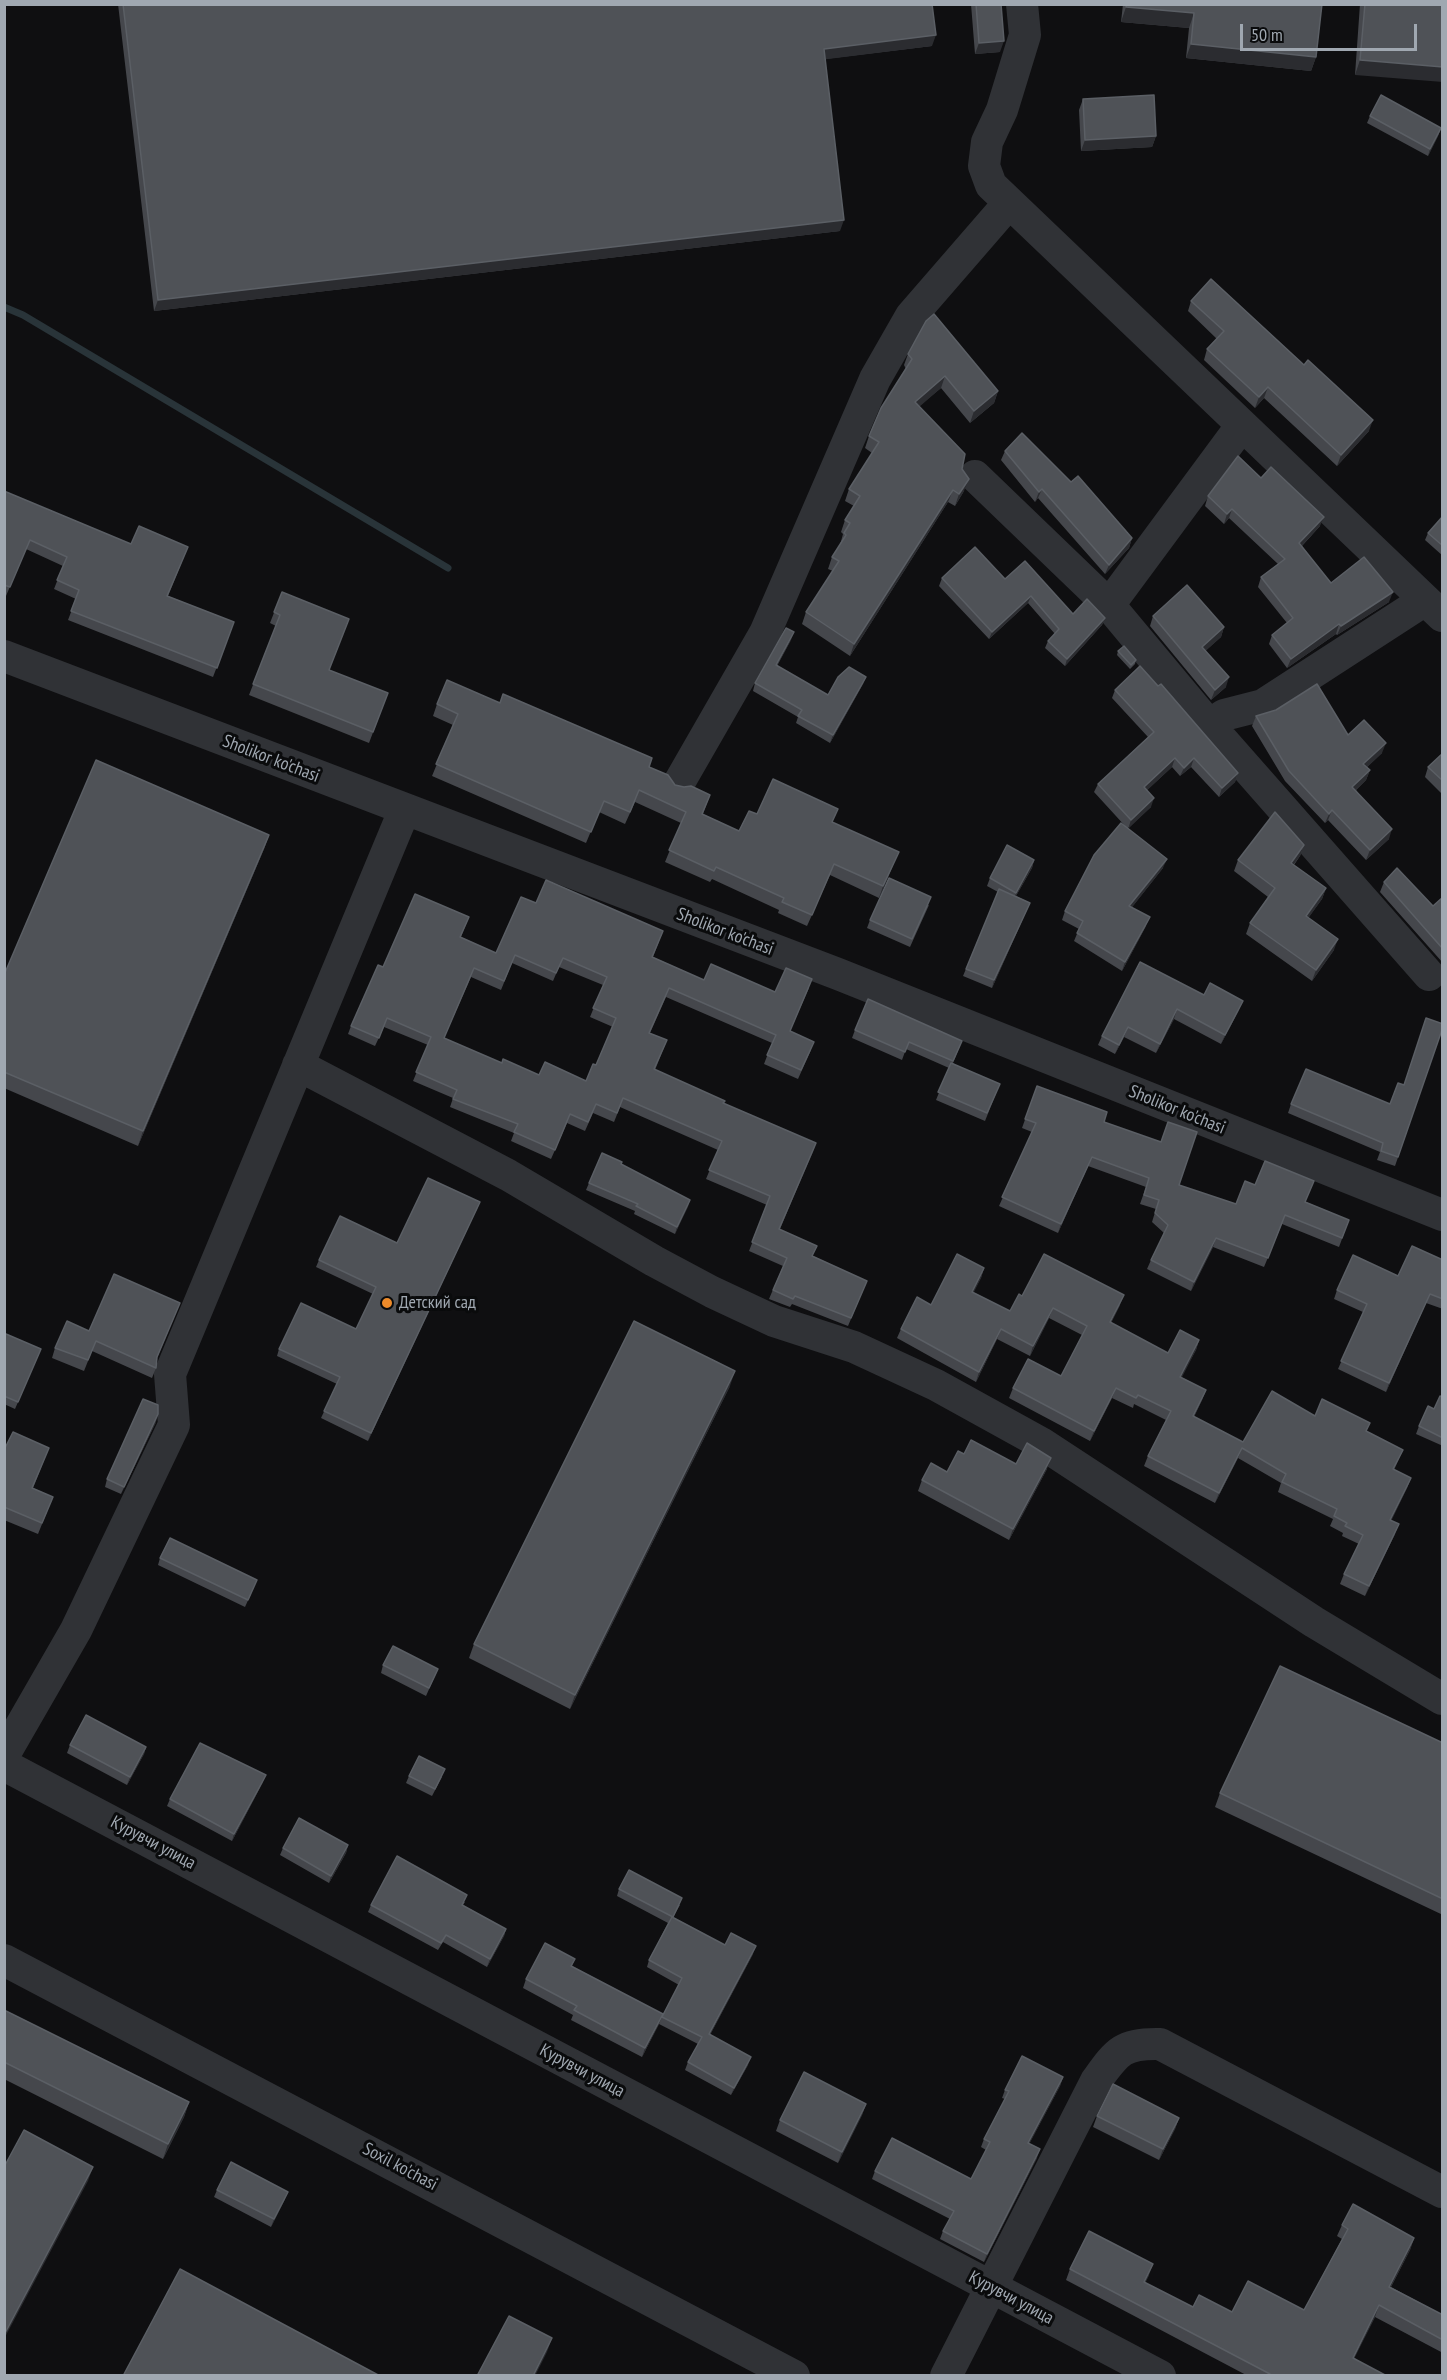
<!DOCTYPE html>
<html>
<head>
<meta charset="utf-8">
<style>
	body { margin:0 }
	#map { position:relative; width:1447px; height:2380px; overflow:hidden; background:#0f0f11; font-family:"PT Sans Narrow",sans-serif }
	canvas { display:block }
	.frame { position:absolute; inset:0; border:6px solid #a0a8b1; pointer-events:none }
	.scale { position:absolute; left:1240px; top:24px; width:177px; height:27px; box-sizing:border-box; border:3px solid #a0a8b1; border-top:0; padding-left:8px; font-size:18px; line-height:21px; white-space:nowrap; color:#a0a8b1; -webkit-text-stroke:4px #0a0b0c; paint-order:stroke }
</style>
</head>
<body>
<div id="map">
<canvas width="1447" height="2380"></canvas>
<div class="frame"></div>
<div class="scale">50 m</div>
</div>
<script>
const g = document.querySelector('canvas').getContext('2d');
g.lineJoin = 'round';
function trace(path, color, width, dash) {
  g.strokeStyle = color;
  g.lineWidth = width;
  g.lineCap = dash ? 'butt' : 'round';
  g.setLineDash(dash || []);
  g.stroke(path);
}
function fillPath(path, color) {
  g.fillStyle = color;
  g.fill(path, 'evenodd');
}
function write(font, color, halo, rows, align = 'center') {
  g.font = font + ' "PT Sans Narrow",sans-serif';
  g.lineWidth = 6;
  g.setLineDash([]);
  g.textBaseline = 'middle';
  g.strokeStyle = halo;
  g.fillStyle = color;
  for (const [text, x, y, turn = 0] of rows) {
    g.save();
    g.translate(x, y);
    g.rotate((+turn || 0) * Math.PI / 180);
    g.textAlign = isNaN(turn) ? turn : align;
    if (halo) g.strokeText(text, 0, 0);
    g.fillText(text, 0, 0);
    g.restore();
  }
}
const stream = new Path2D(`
	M4 307 23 315 448 568`);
const minor = new Path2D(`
	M1022 4 1025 35 1002 110 987 142 984 166 991 185 1442 616
	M975 476 1109 605 1209 725 1429 975
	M1109 605 1242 425
	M4 656 838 974 1442 1215
	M1209 725 1224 715 1263 705 1425 600
	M680 781 765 633 875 379 911 316 1009 203
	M298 1065 508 1175 654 1261 712 1292 774 1321 854 1347 936 1385 1041 1443 1314 1622 1442 1699
	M4 1755 76 1630 174 1425 170 1374 404 811
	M4 1765 1160 2376
	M4 1960 794 2376
	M946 2376 1096 2081C1117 2052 1122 2043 1160 2044L1442 2192`);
const wall = new Path2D(`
	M118 4H932V46L825 59 840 231 154 311Z
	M971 4H1001L1000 52 975 54Z
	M1123 4H1322L1316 57 1311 71 1186 58 1189 28 1121 22Z
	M1360 4H1443L1355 75Z
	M1083 99 1156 136 1152 147 1081 151 1079 110Z
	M1370 116 1441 128 1438 136 1428 156 1367 123Z
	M1191 301 1304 365 1369 431 1337 466 1264 398 1255 408 1204 360 1207 349 1217 339 1188 311Z
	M908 354 998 391 994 403 970 423 941 388 919 406 962 469 964 491 955 506 948 502 850 656 802 624 806 612 833 571 828 569 832 557 840 545 843 534 841 532 845 520 854 506 845 501 849 489 872 453 865 448 869 436 906 369 904 365Z
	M1005 451 1071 482 1132 538 1129 548 1105 574 1038 498 1035 502 1001 460Z
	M1261 478 1320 526 1302 546 1331 583 1389 602 1337 635 1336 634 1287 668 1269 644 1272 635 1287 623 1258 587 1261 577 1278 564 1229 518 1224 524 1205 506 1208 496Z
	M4 491 131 544 188 547 168 596 234 622 213 677 68 620 76 599 54 589 63 566 26 549 6 596H4Z
	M1443 516V556L1425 540 1428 533Z
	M942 578 1005 579 1073 614 1105 618 1102 625 1065 666 1045 648 1048 641 1055 634 1028 603 989 639 939 586Z
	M282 592 329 670 388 693 369 743 249 695 276 626 270 623Z
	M1153 616 1224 627 1221 637 1205 651 1226 687 1211 700 1150 626Z
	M791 640 777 666 828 695 866 677 863 684 830 743 796 723 798 717 753 691 755 683Z
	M1118 651 1136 660 1135 664 1130 669 1117 655Z
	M1115 690 1238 773 1235 782 1219 797 1191 767 1180 776 1172 767 1147 790 1151 807 1128 828 1163 868 1132 907 1146 926 1122 971 1074 941 1079 929 1062 920 1065 911 1126 827 1094 792 1098 784 1148 737 1112 698Z
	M500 703 652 758 649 767 675 785 710 795 703 814 739 831 757 814 833 822 894 863 879 898 830 875 807 926 778 913 779 910 712 879 710 882 665 862 681 823 635 802 625 824 599 812 586 843 432 776 453 725 433 716 437 704Z
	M1256 716 1348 735 1382 753 1367 767 1370 770 1366 780 1356 790 1389 839 1366 860 1328 820 1325 823 1285 781 1252 726Z
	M1443 753V793L1442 794 1425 777 1428 767Z
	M269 835 264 849 138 1146 4 1088V975Z
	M1304 845 1300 856 1294 865 1326 888 1322 899 1308 918 1334 950 1312 981 1246 934 1250 923 1268 897 1234 871 1238 860Z
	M1034 860 1032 868 1016 896 1030 903 992 988 963 976 998 892 987 886 990 878Z
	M1384 882 1433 906 1443 897V963L1380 892Z
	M536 903 663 931 653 957 704 980 775 992 809 988 790 1031 811 1050 798 1079 764 1064 772 1043 666 997 650 1033 667 1040 655 1070 723 1103 816 1143 780 1229 813 1256 867 1281 848 1326 792 1304 790 1307 769 1299 783 1266 749 1251 767 1205 706 1179 718 1150 620 1107 614 1122 593 1113 585 1131 567 1123 551 1159 511 1141 514 1133 450 1107 453 1098 413 1081 428 1045 384 1027 375 1046 348 1034 351 1026 383 967 469 917 461 937 496 953ZM512 963 553 981 559 967 603 985 590 1017 613 1027 596 1065 586 1081 539 1075 502 1063 444 1038 471 977 501 990Z
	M929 905 910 947 867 928 870 920Z
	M1204 995 1239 1010 1221 1044 1174 1019 1156 1053 1124 1037 1115 1054 1098 1045 1102 1036Z
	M1443 1027 1395 1166 1377 1160 1380 1152 1288 1113 1291 1104H1390Z
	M855 1030 962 1041 953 1063 997 1091 985 1121 936 1100 949 1068 906 1049 902 1060 852 1038Z
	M1037 1086 1104 1122 1179 1185 1236 1204 1255 1185 1306 1202 1349 1220 1339 1247 1282 1224 1264 1267 1213 1247 1191 1291 1147 1269 1151 1260 1164 1233 1152 1222 1156 1209 1140 1204 1146 1187 1088 1166 1058 1233 999 1206 1032 1132 1022 1128Z
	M589 1183 690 1200 675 1234 634 1214 635 1211 586 1190Z
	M480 1202 368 1441 321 1418 337 1384 277 1356 279 1349 356 1329 373 1294 316 1267 319 1260 397 1243Z
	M1443 1260V1309L1426 1303 1386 1392 1338 1369 1363 1312 1334 1299 1337 1290 1398 1276Z
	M984 1268 981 1278 973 1292 1010 1311 1022 1296 1120 1305 1111 1323 1168 1353 1199 1340 1196 1350 1181 1377 1206 1390 1202 1400 1194 1417 1243 1442 1315 1416 1367 1432 1403 1450 1394 1470 1411 1478 1407 1488 1391 1520 1395 1534 1365 1596 1340 1584 1344 1574 1359 1544 1342 1536 1343 1533 1330 1526 1333 1519 1278 1492 1281 1483 1238 1458 1215 1503 1144 1466 1148 1456 1166 1420 1134 1404 1133 1408 1112 1398 1090 1441 1009 1398 1013 1388 1061 1376 1082 1335 1049 1318 1030 1356 997 1339 976 1382 897 1338 901 1329 931 1305Z
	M180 1303 157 1358 156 1368 152 1378 92 1351 84 1371 52 1358 55 1348 89 1331Z
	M4 1336 41 1349 15 1409 4 1404Z
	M730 1386 570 1709 469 1658 474 1644Z
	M1443 1397V1446L1416 1434 1419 1426 1434 1409Z
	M156 1422 121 1494 105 1487 107 1479Z
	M49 1448 33 1488 53 1497 38 1534 4 1520V1450Z
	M964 1454 1016 1464 1047 1469 1009 1540 918 1491 922 1480 947 1472Z
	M160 1558 254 1587 245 1607 158 1565Z
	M383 1665 438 1669 426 1696 381 1673Z
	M1443 1743V1915L1215 1807 1220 1793Z
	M70 1745 146 1747 144 1754 127 1785 67 1753Z
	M409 1776 442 1777 432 1796 406 1783Z
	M263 1782 232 1841 167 1806 170 1799Z
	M348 1845 346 1853 329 1883 280 1855 283 1848Z
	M619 1889 680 1905 673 1917 725 1945 753 1954 710 2035 748 2065 731 2095 685 2070 688 2062 698 2044 659 2024 642 2057 571 2020 573 2015 523 1988 526 1979 575 1959 572 1966 663 2014 679 1985 647 1967 649 1960 668 1923 617 1896Z
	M465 1902 463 1905 506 1929 504 1936 487 1967 443 1942 438 1950 368 1912 371 1905Z
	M4 2010 189 2102 184 2117 163 2159 4 2079Z
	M1063 2077 1060 2086 1029 2144 1037 2158 984 2262 940 2239 943 2231 950 2219 872 2179 875 2171 971 2179 986 2150 981 2147 984 2139 1005 2099 1002 2098 1005 2090Z
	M866 2104 862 2115 838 2163 776 2131 780 2120Z
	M1097 2116 1179 2118 1175 2129 1159 2160 1093 2127Z
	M217 2190 285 2199 271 2227 214 2197Z
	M1342 2225 1414 2238 1410 2250 1391 2287 1443 2315V2353L1375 2317 1354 2358 1384 2376H1248L1066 2280 1070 2269 1149 2275 1145 2283 1193 2307 1232 2312 1304 2310 1342 2239 1337 2236Z`);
const shadedWall = new Path2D(`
	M1126 7 1194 13 1189 28 1121 22Z
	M936 35 932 46 820 60 824 49Z
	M1004 41 1000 52 975 54 979 43Z
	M1191 44 1316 57 1311 71 1186 58Z
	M1360 60 1443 67V82L1355 75Z
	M1441 128 1438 136 1428 156 1430 149Z
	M1156 136 1152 147 1081 151 1085 140Z
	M844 220 840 231 154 311 158 300Z
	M945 376 941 388 911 414 915 402Z
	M1268 387 1264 398 1255 408 1259 397Z
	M998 391 994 403 970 423 974 411Z
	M1373 420 1369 431 1337 466 1341 455Z
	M969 479 964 491 955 506 959 494Z
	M1042 489 1038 498 1035 502 1039 492Z
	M953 490 948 502 850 656 854 644Z
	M1232 509 1229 518 1224 524 1227 514Z
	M1324 517 1320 526 1296 552 1299 543Z
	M1132 538 1129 548 1105 574 1109 565Z
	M1393 592 1389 602 1337 635 1341 626Z
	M1031 596 1028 603 989 639 992 632Z
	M1105 618 1102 625 1065 666 1067 659Z
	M1339 624 1336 634 1287 668 1291 659Z
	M1224 627 1221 637 1199 657 1202 647Z
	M794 632 791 640 773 672 776 665Z
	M866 677 863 684 830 743 833 735Z
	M1229 677 1226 687 1211 700 1215 690Z
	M1386 743 1382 753 1360 774 1363 764Z
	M1175 758 1172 767 1141 796 1144 787Z
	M1194 758 1191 767 1180 776 1184 768Z
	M1370 770 1366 780 1349 796 1352 787Z
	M1238 773 1235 782 1219 797 1222 788Z
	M1154 798 1151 807 1128 829 1131 820Z
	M1332 810 1328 820 1325 823 1329 814Z
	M1392 829 1389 839 1366 860 1370 850Z
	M269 835 264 849 138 1146 143 1131Z
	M1304 845 1300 856 1287 873 1291 863Z
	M899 852 894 863 879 898 883 886Z
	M1167 859 1163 868 1126 915 1129 906Z
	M1034 860 1032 868 1013 901 1016 893Z
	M1326 888 1322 899 1302 927 1306 916Z
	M1030 903 1027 910 992 988 994 980Z
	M1150 917 1146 926 1122 971 1125 962Z
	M1338 939 1334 950 1312 981 1316 970Z
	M1243 1001 1239 1010 1221 1044 1225 1035Z
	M1177 1009 1174 1019 1156 1053 1160 1044Z
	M1128 1027 1124 1037 1115 1054 1119 1045Z
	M816 1143 813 1152 776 1237 779 1229Z
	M1092 1157 1088 1166 1058 1233 1061 1224Z
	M690 1200 688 1207 675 1234 677 1227Z
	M480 1202 477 1209 368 1441 371 1433Z
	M1216 1238 1213 1247 1191 1291 1194 1282Z
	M984 1268 981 1278 969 1302 972 1292Z
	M1430 1294 1426 1303 1386 1392 1389 1383Z
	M1124 1295 1120 1305 1106 1332 1110 1322Z
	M1053 1308 1049 1318 1030 1356 1033 1346Z
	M1001 1329 997 1339 976 1382 979 1372Z
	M1199 1340 1196 1350 1177 1387 1180 1377Z
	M735 1371 730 1386 570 1709 575 1695Z
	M1116 1388 1112 1398 1090 1441 1094 1431Z
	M1206 1390 1202 1400 1189 1426 1193 1416Z
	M158 1414 156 1422 121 1494 124 1487Z
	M1242 1448 1238 1458 1215 1503 1219 1493Z
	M1051 1458 1047 1469 1009 1540 1013 1529Z
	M1411 1478 1407 1488 1387 1530 1390 1520Z
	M1399 1524 1395 1534 1365 1596 1369 1586Z
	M146 1747 144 1754 127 1785 130 1777Z
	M266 1775 263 1782 232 1841 234 1834Z
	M348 1845 346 1853 329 1883 331 1876Z
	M506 1929 504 1936 487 1967 490 1959Z
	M756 1946 753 1954 706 2042 709 2034Z
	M663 2014 659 2024 642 2057 645 2048Z
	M751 2057 748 2065 731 2095 734 2088Z
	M1063 2077 1060 2086 1025 2152 1028 2143Z
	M189 2102 184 2117 163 2159 168 2144Z
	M866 2104 862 2115 838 2163 842 2152Z
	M1179 2118 1175 2129 1159 2160 1163 2149Z
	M1040 2149 1037 2158 984 2262 987 2254Z
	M93 2167 88 2181 4 2339V2335Z
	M288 2192 285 2199 271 2227 274 2219Z
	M1414 2238 1410 2250 1385 2298 1389 2287Z
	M1153 2264 1149 2275 1140 2293 1144 2282Z
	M1379 2305 1375 2317 1349 2369 1353 2358Z
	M552 2338 547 2352 535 2376H533Z`);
const building = new Path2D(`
	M123 4H932L936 35 824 49 844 220 158 300Z
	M976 4H1001L1004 41 979 43Z
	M1127 4H1322L1316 57 1191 44 1194 13 1126 7Z
	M1365 4H1443V67L1360 60Z
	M1154 95 1156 136 1085 140 1083 99Z
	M1381 95 1441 128 1430 149 1370 116Z
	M1211 279 1304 365 1308 360 1373 420 1341 455 1268 387 1259 397 1207 349 1224 331 1191 301Z
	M934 314 998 391 974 411 945 376 915 402 965 454 962 469 969 479 959 494 953 490 854 644 806 612 839 561 832 557 846 535 844 533 850 523 845 520 860 496 849 489 879 442 869 436 881 408 912 359 908 354 926 321Z
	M1022 433 1071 482 1078 476 1132 538 1109 565 1042 489 1039 492 1005 451Z
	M1238 456 1261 478 1271 467 1324 517 1299 543 1331 583 1364 557 1393 592 1341 626 1339 624 1291 659 1272 635 1293 618 1261 577 1285 559 1232 509 1227 514 1208 496Z
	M4 491 131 544 139 526 188 547 167 596 234 622 217 668 71 611 79 590 57 580 67 557 30 540 10 587 4 585Z
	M1443 516V546L1428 533Z
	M975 547 1005 579 1025 561 1073 614 1087 599 1105 618 1067 659 1048 641 1059 629 1031 596 992 632 942 578Z
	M1187 585 1224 627 1202 647 1229 677 1215 690 1153 616Z
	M282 592 349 619 329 670 388 693 373 732 253 684 280 615 274 612Z
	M786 628 794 632 776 665 828 695 838 677 849 667 866 677 833 735 798 716 802 710 755 683Z
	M1124 646 1136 660 1131 665 1118 651Z
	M1140 666 1158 686 1161 684 1238 773 1222 788 1194 758 1184 768 1175 758 1144 787 1154 798 1131 820 1098 784 1154 732 1115 690Z
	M447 680 500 703 503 694 652 758 649 767 668 775 675 785 684 787 691 786 710 795 702 814 739 831 749 811 757 814 773 779 838 809 832 822 899 852 883 886 834 864 812 915 782 902 784 898 716 867 714 871 669 850 686 812 639 790 630 812 604 801 591 832 436 764 458 714 437 704Z
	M1317 684 1348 735 1364 720 1386 743 1363 764 1370 770 1352 787 1392 829 1370 850 1332 810 1329 814 1289 771 1256 716 1276 710Z
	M1443 753V781L1428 767Z
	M96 760 269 835 143 1131 4 1072V975Z
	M1275 812 1304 845 1291 863 1326 888 1306 916 1338 939 1316 970 1250 923 1275 888 1238 860Z
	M1121 823 1167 859 1129 906 1150 917 1125 962 1077 933 1083 921 1065 911 1094 855Z
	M1007 845 1034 860 1016 893 990 878Z
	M1397 868 1433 906 1443 897V949L1384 882Z
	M889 878 931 897 912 939 870 920Z
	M546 880 663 931 652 957 704 980 711 964 775 992 786 968 812 979 790 1031 814 1042 801 1070 767 1055 776 1035 669 988 649 1033 667 1040 654 1069 725 1101 723 1103 816 1143 779 1229 817 1246 812 1256 867 1281 851 1318 795 1296 793 1299 773 1290 787 1258 752 1242 770 1196 709 1170 722 1141 623 1098 617 1113 596 1104 588 1122 570 1114 555 1150 514 1132 518 1124 453 1099 457 1090 416 1072 431 1037 387 1018 379 1038 351 1026 378 965 383 967 415 894 469 917 460 937 496 953 521 897 536 903ZM515 955 556 973 563 958 607 977 593 1008 616 1018 596 1065 593 1064 586 1081 545 1062 539 1075 503 1059 502 1063 444 1038 474 968 504 981Z
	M999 889 1030 903 994 980 966 969Z
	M1140 962 1204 995 1210 983 1243 1001 1225 1035 1177 1009 1160 1044 1128 1027 1119 1045 1102 1036Z
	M868 999 962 1041 953 1061 909 1042 905 1052 855 1030Z
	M1426 1018 1443 1024V1027L1398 1157 1381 1151 1383 1143 1291 1104 1306 1069 1390 1104 1398 1083 1404 1085Z
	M951 1063 1000 1084 987 1113 938 1092Z
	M1037 1086 1107 1112 1104 1122 1161 1142 1168 1122 1197 1132 1179 1185 1236 1204 1245 1181 1255 1185 1265 1161 1314 1181 1305 1202 1349 1220 1342 1238 1285 1215 1268 1258 1216 1238 1194 1282 1151 1260 1168 1225 1155 1213 1159 1200 1144 1195 1149 1178 1092 1157 1061 1224 1002 1197 1036 1123 1025 1119Z
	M602 1153 622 1162 621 1164 690 1200 677 1227 636 1206 638 1204 589 1183Z
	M428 1178 480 1202 371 1433 324 1411 340 1377 279 1349 301 1303 356 1329 376 1287 319 1260 340 1216 397 1243Z
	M1412 1246 1443 1260V1299L1430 1294 1389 1383 1341 1361 1367 1304 1337 1290 1353 1255 1398 1276Z
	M957 1254 984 1268 972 1292 1010 1311 1019 1294 1022 1296 1044 1254 1124 1295 1110 1322 1168 1353 1180 1330 1199 1340 1180 1377 1206 1390 1193 1416 1243 1442 1272 1391 1315 1416 1322 1399 1370 1423 1366 1431 1403 1450 1393 1469 1411 1478 1390 1520 1399 1524 1369 1586 1344 1574 1363 1535 1345 1526 1347 1523 1334 1516 1337 1509 1282 1482 1286 1474 1242 1448 1219 1493 1148 1456 1171 1411 1138 1395 1136 1398 1116 1388 1094 1431 1013 1388 1028 1359 1061 1376 1087 1326 1053 1308 1033 1346 1001 1329 979 1372 901 1329 917 1297 931 1305Z
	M114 1274 180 1303 157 1357 156 1368 96 1341 88 1360 55 1348 67 1321 89 1331Z
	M634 1321 735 1371 575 1695 474 1644Z
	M6 1334 41 1349 18 1402 4 1396V1336Z
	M1440 1396 1443 1397V1438L1419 1426 1428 1406 1434 1409Z
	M143 1399 158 1405V1414L124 1487 107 1479Z
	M13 1432 49 1448 32 1488 53 1497 42 1523 4 1507V1450Z
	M971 1440 1016 1464 1027 1443 1051 1458 1013 1529 922 1480 931 1463 947 1472 958 1451 964 1454Z
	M170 1538 257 1580 248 1600 160 1558Z
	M393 1646 438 1669 429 1688 383 1665Z
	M1280 1666 1443 1743V1899L1220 1793Z
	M86 1715 146 1747 130 1777 70 1745Z
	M200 1743 266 1775 234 1834 170 1799Z
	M419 1756 445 1769 435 1789 409 1776Z
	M299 1818 348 1845 331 1876 283 1848Z
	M397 1856 467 1895 462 1905 506 1929 490 1959 446 1935 441 1943 371 1905Z
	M629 1870 682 1898 673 1917 619 1889Z
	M672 1917 725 1945 731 1933 756 1946 709 2034 751 2057 734 2088 688 2062 702 2037 662 2017 682 1978 649 1960Z
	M545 1943 575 1959 571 1966 663 2014 645 2048 574 2010 577 2006 526 1979Z
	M4 2010 189 2102 168 2144 4 2062Z
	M1022 2056 1063 2077 1028 2143 1040 2149 987 2254 943 2231 954 2211 875 2171 892 2138 971 2179 990 2142 984 2139 1009 2091 1005 2090Z
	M804 2072 866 2104 842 2152 780 2120Z
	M1113 2084 1179 2118 1163 2149 1097 2116Z
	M24 2130 93 2167 4 2335V2167Z
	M231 2162 288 2192 274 2219 217 2190Z
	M1353 2204 1414 2238 1389 2287 1443 2315V2340L1379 2305 1353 2358 1385 2375 1384 2376H1269L1270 2374 1070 2269 1089 2231 1153 2264 1144 2282 1193 2307 1199 2295 1232 2312 1248 2281 1304 2310 1348 2229 1342 2225Z
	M180 2269 380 2376H123Z
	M509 2316 552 2338 533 2376H477Z`);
const markers = [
	[387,1303,6,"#ee8b2a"]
];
const streetNames = [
	["Sholikor ko'chasi",271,759,21],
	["Sholikor ko'chasi",725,932,21],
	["Sholikor ko'chasi",1177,1110,22],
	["Курувчи улица",153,1843,28],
	["Курувчи улица",582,2071,28],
	["Soxil ko'chasi",400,2167,28],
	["Курувчи улица",1011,2298,28]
];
const poiNames = [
	["Детский сад",399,1303]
];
trace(stream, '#293439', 7);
trace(minor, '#303236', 32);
fillPath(wall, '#45474c');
fillPath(shadedWall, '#2b2c30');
fillPath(building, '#4f5257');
trace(building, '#5b5f65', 1.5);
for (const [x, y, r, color] of markers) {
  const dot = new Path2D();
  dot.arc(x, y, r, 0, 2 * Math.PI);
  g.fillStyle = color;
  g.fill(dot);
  trace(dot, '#0a0b0c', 2);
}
write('18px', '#a0a8b1', '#0a0b0c', streetNames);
write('18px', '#a0a8b1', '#0a0b0c', poiNames, 'left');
</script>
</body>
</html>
